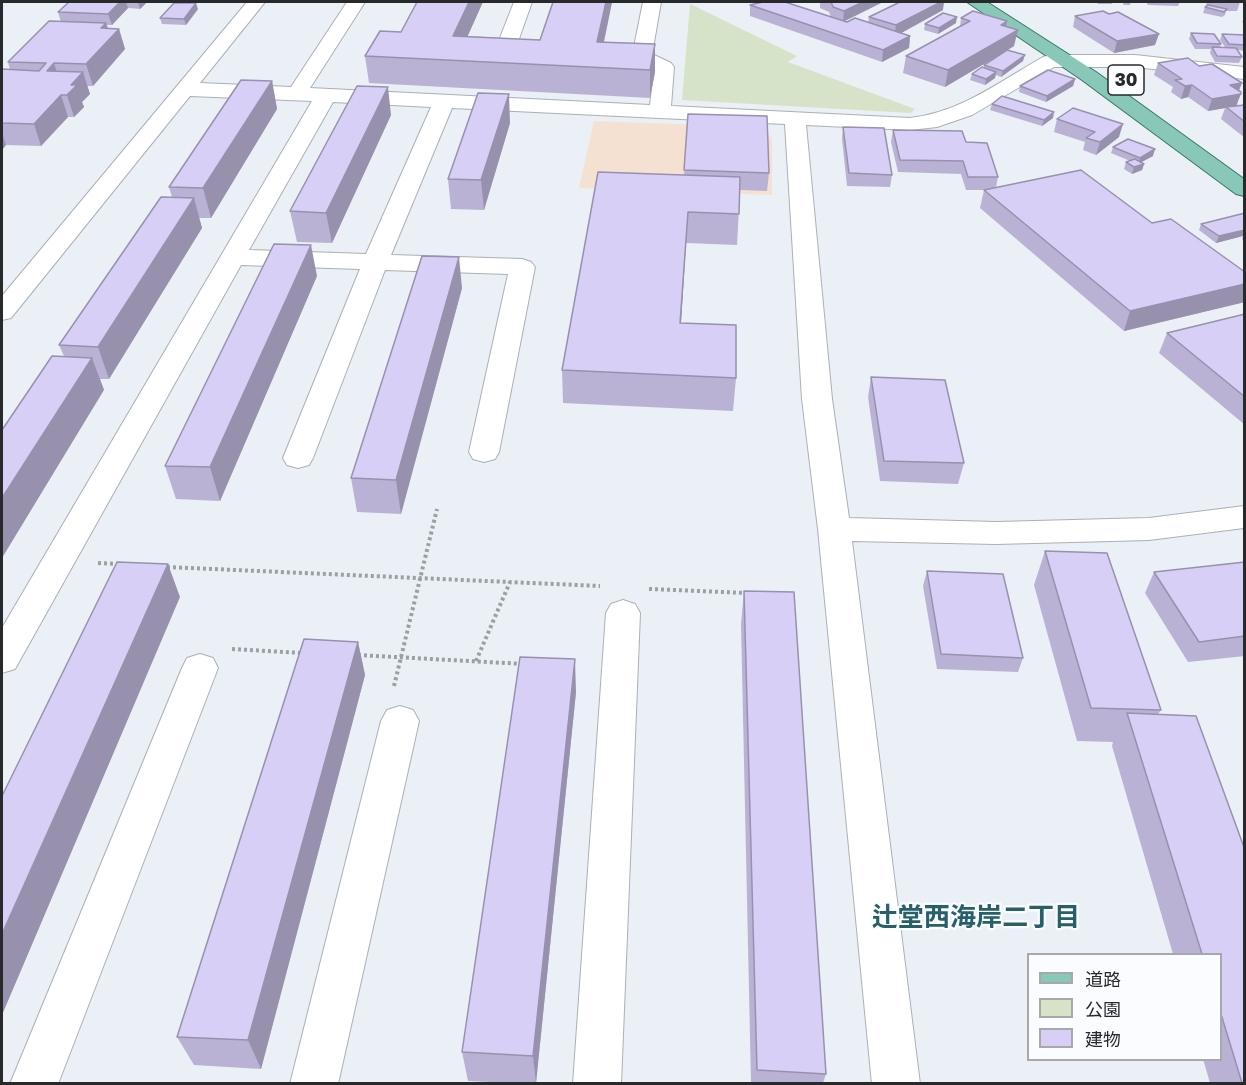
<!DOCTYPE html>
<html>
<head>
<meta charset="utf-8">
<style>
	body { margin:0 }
	#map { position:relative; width:1246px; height:1085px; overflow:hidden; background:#eaf0f5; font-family:"Golos Text","Noto Sans JP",sans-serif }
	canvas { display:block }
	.frame { position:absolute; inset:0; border:3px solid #27292b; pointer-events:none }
	.legend { position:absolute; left:1027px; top:953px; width:195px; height:108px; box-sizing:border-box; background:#fafcff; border:2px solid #a6a8aa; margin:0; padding:8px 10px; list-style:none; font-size:18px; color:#27292b }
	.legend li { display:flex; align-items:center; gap:12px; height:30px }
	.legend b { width:30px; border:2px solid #a6a8aa }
</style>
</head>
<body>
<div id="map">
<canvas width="1246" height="1085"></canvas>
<div class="frame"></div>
<ul class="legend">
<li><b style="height:8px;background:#89c7b9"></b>道路</li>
<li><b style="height:16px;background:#d7e3c8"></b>公園</li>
<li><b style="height:16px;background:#d8cff7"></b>建物</li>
</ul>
</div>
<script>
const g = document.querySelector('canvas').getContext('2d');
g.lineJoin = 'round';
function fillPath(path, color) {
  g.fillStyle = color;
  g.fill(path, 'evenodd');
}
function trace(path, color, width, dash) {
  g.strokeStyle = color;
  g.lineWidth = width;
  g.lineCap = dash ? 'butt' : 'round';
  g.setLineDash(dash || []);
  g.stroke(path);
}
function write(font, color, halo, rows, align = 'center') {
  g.font = font + ' "Golos Text","Noto Sans JP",sans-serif';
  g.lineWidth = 4.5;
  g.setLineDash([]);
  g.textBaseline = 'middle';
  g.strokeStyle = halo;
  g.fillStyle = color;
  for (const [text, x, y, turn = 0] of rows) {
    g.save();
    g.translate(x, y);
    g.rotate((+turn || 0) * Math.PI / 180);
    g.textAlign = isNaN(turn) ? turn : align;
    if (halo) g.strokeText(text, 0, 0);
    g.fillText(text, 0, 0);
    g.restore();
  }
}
const education = new Path2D(`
	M594 121 756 127 763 130 772 138V195L579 188Z`);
const green = new Path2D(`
	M690 4 797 56 788 62 915 109 911 113 682 100Z`);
const path = new Path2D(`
	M98 563 120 564
	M167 567 600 586
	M649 589 747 593
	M232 649 302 653
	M358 655 524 664
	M476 661 510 582
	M394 686 437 509`);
const minor = new Path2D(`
	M247 2H265L200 83 291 87 347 2H365L310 88 650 105 654 70 635 61 632 57 643 2H661L652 54 671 63 674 67 671 106 910 118C961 112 999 82 1043 57L1050 55H1135L1244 67V79L1135 67H1054L972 115 937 127 910 130 806 125 832 399 849 518 996 522 1149 518 1244 506V528L1149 540 996 544 852 541 920 1084H872L818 529 802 399 785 124 452 108 391 255 522 259 531 262 535 267 499 452 495 459 484 462 473 459 469 452 508 274 385 270 313 458 309 465 298 468 287 465 283 458 360 269 241 265 15 669 2 673V628L312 101 190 96 11 318 2 320V296ZM333 102 431 107 366 254 249 250Z
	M514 2H532L514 53 511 57H497L494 53Z
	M623 600 635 604 640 613 621 1084H573L606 613 611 604Z
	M200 654 213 658 218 668 58 1084H10L182 668 187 658Z
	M400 706 413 710 419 721 338 1084H290L381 721 387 710Z`);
const major = new Path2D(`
	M967 2H987L1096 72 1244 179V196L1236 194 1082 80Z`);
const wall = new Path2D(`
	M69 2H147L140 9 128 8 112 25H107L108 28 119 29 125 49 93 86H87L90 94 82 102 84 107 74 117H68L41 146 6 145 2 150V69L10 70 8 62 61 22 58 12Z
	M553 2H612L604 42 655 44V72L650 98 369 83 365 56 467 36 540 40Z
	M820 2H883L844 21 847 22H868L869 17 943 10 901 33 910 36 909 48 882 62 750 16V5L831 17 829 12 820 8Z
	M1097 2H1113L1112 4H1098Z
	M1122 2H1131L1130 5H1124Z
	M1146 2H1180L1178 6 1148 5Z
	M1207 2H1240L1237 11H1226L1225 15 1222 17 1203 13 1205 7 1207 5H1206Z
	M198 9 186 25 162 24 160 18Z
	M1075 16 1155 45 1114 53 1073 27Z
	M1245 16V23L1242 22Z
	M961 18 1006 26 1014 46 1008 50 1023 61 1001 77 996 75 995 78 985 85 970 80 972 74 984 68V65L1003 53 945 87 903 73 906 56 960 27Z
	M956 23 938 34 924 30 925 24Z
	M1191 33 1221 44 1220 47H1225L1220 40 1222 34 1245 35V51L1238 50 1242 57 1239 63 1215 62 1210 53 1211 49H1195L1189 39Z
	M1158 63 1242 83 1239 90 1237 106 1242 105 1245 100V138L1221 119 1225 108 1208 111 1188 97 1181 99 1171 92 1173 87 1154 75Z
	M1075 79 1073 86 1046 102 1019 92 1020 86Z
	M272 81 277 109 211 218H199L202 228 109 379H100L104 390 64 356 59 345 172 197 169 187Z
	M992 104 1053 118 1042 126 990 110Z
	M688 114 769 173 767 191 740 190 737 245 686 243 681 323 736 378 733 411 563 403 562 370 684 175Z
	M391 115 332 243 297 242 290 211Z
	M1057 119 1119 137 1096 155 1083 150 1085 142 1054 132Z
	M510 123 484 210 451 209 448 179Z
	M843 127 892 175 890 187 847 186 842 139Z
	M893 130 966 142 998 177 996 187 1152 223 1245 272V302L1124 331 980 208 984 190H966L961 174 898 172 891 142Z
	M1113 147 1153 156 1141 162 1144 164 1142 170 1132 174 1124 169 1126 162 1130 161 1111 153Z
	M1245 213V242L1242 239 1243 236 1216 243 1199 230 1201 224Z
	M317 276 220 501 176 499 165 466Z
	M462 288 401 514 357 512 351 478Z
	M1245 314V425L1159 353 1167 333Z
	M871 377 964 463 958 484 880 481 868 397Z
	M1045 551 1107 553 1161 710 1158 714 1196 716 1245 850V1083H1210L1203 1059H1221V954H1173L1112 746 1113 742 1077 741 1034 585Z
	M1245 562V656L1188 662 1145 593 1154 572Z
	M927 571 1023 658 1018 672 937 669 923 586Z
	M744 591 826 1074 823 1083H751L741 624Z
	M358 642 365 675 261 1069 194 1065 177 1037Z
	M576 692 536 1083H514L468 1081 462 1052Z`);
const shadedWall = new Path2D(`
	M120 2H126L128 8 112 25 108 14Z
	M138 2H147L140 9Z
	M469 2H483L457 60 453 36Z
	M606 2H612L598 70 597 42Z
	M863 2H883L843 22 844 11Z
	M941 2H944L943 10 894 37 896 25Z
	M196 3 198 9 186 25 184 19Z
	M957 17 956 23 938 34 939 28Z
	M1007 21 1004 37 1018 30 1014 46 945 87 948 70 1001 25Z
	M106 23 111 38 119 29 125 49 93 86 86 64 101 28Z
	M1159 34 1155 45 1114 53 1117 41Z
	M910 36 909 48 882 62 883 50Z
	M655 44V72L650 98V70Z
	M1025 55 1023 61 1001 77 1003 71Z
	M54 63 61 85 47 71Z
	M83 72 90 94 82 102 84 107 74 117 67 95 71 85Z
	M996 72 995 78 985 85 986 79Z
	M1075 79 1073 86 1046 102 1047 96Z
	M272 81 277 109 211 218 203 188Z
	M1242 83 1237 95 1241 94 1236 106 1226 107 1225 108 1208 111 1212 99 1230 85Z
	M1192 85 1188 97 1181 99 1185 86Z
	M388 87 391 115 332 243 326 213Z
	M509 94 510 123 484 210 481 180Z
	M61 95 68 117 41 146 34 124Z
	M1054 112 1053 118 1042 126 1044 120Z
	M1123 124 1119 137 1096 155 1100 142Z
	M2 133 6 145 2 150Z
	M1155 149 1153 156 1138 164 1140 158Z
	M1144 164 1142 170 1132 174 1134 167Z
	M194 198 202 228 109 379 98 347Z
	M688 212 686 243 679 355 680 323Z
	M1245 230 1243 236 1216 243 1219 236Z
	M311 245 317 276 220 501 210 467Z
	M459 257 462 288 401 514 396 480Z
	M1245 284V302L1124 331 1130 311Z
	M92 358 104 390 2 558V498Z
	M168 564 180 597 2 1015V934Z
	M358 642 365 675 261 1069 248 1040Z
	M575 659 576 692 536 1083 533 1056Z`);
const building = new Path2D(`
	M69 2H120L108 14 58 12Z
	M417 2H469L453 36 540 40 553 2H606L597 42 655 44 650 70 365 56 380 31 401 32Z
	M763 2H785L847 22 855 18 910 36 883 50 750 5Z
	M831 2H863L844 11 833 7Z
	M900 2H941L896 25 869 17Z
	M174 3H196L184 19 160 18Z
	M1208 5 1227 9 1224 12 1205 7Z
	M973 11 1007 21 1001 25 1018 30 948 70 906 56 970 21 961 18Z
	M1103 11 1109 14 1118 12 1159 34 1117 41 1075 16Z
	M943 13 957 17 939 28 925 24Z
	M49 21 106 23 101 28 119 29 86 64 54 63 47 71 83 72 71 85H77L67 95H61L34 124 2 123V69L39 71 46 63 8 62Z
	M1191 33 1214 34 1221 44 1197 43Z
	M1222 34 1245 35V45L1229 44Z
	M1212 47 1236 48 1242 57 1217 56Z
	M1007 50 1025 55 1003 71 984 65Z
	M1188 58 1199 66 1212 64 1242 83 1230 85 1241 92V94L1212 99 1192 85 1185 86 1175 80 1182 79 1158 63Z
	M982 67 996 72 986 79 972 74Z
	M1048 70 1075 79 1047 96 1020 86Z
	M241 80 272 81 203 188 169 187Z
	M357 86 388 87 326 213 290 211Z
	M478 93 509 94 481 180 448 179Z
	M1002 96 1054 112 1044 120 992 104Z
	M1245 105V122L1226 107Z
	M1073 108 1123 124 1100 142 1086 138 1095 132 1057 119Z
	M688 114 767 116 769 173 684 170Z
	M843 127 884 128 892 175 849 173Z
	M893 130 962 131 966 142 987 143 998 177H968L963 161 900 160Z
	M1128 139 1155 149 1140 158 1113 147Z
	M1135 159 1144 164 1134 167 1126 162Z
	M1081 170 1152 223 1171 219 1245 272V284L1130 311 984 190Z
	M598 172 740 177 739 214 688 212 680 323 736 325V378L562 370Z
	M161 197 194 198 98 347 59 345Z
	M1245 213V230L1219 236 1201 224Z
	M274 244 311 245 210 467 165 466Z
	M422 256 459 257 396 480 351 478Z
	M1245 314V397L1167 333Z
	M52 356 92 358 2 498V430Z
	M871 377 945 380 964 463 884 461Z
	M1045 551 1107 553 1161 710 1091 708Z
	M117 562 168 564 2 934V796Z
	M1245 562V636L1199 642 1154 572Z
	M927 571 1003 574 1023 658 941 654Z
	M744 591 794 592 826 1074 757 1070Z
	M304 639 358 642 248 1040 177 1037Z
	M520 657 575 659 533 1056 462 1052Z
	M1127 713 1196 716 1245 850V1083H1242L1221 1014V954H1202Z`);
const shields = [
	[1126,80,36]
];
const shieldNames = [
	["30",1126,80]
];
const nearNeighbourhoodnames = [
	["辻堂西海岸二丁目",976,918]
];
fillPath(education, '#f4e1d1');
fillPath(green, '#d7e3c8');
trace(minor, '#aab0b5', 2);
trace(major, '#347769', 2);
trace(path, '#9ba0a3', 4, [3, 3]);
fillPath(minor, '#fff');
fillPath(major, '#89c7b9');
fillPath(wall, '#bab2d4');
fillPath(shadedWall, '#9791ad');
fillPath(building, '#d8cff7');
trace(building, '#9791ad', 1.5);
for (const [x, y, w] of shields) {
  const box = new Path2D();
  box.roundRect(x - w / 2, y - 15, w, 30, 4.5);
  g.fillStyle = '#fafcff';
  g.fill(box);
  trace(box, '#27292b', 1.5);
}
write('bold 18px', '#27292b', null, shieldNames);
write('bold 26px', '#276068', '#fafcff', nearNeighbourhoodnames);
</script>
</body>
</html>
